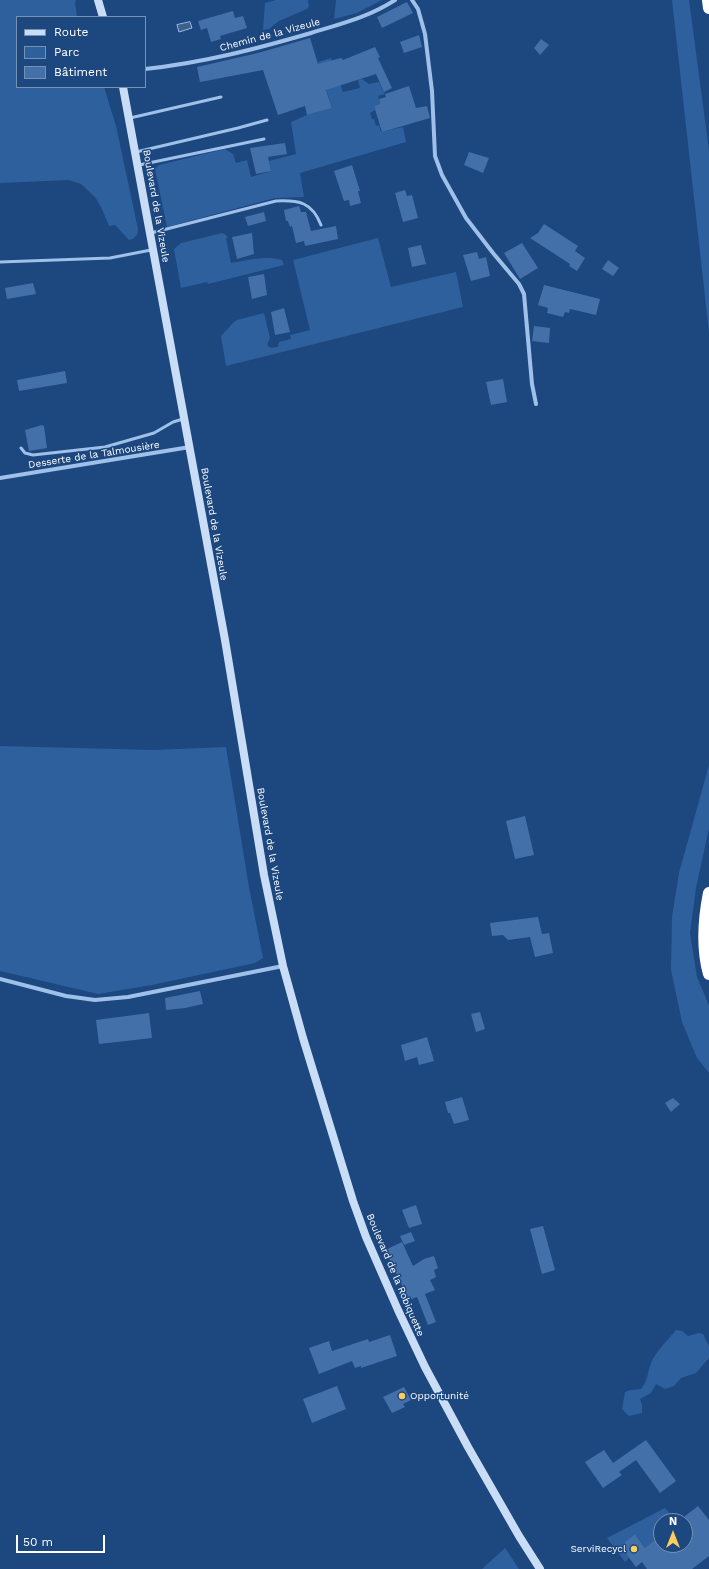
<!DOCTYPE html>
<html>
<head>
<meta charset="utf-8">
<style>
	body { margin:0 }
	#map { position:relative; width:709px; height:1569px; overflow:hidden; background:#1c477f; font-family:"Work Sans",sans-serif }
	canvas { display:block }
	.legend { position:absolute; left:16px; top:16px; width:130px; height:72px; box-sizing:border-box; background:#1c477f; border:1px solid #7791b2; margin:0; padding:5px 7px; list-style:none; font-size:12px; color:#fff }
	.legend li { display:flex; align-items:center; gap:8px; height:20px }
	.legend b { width:20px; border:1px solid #7791b2 }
	.north { position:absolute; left:653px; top:1513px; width:40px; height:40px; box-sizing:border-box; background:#1c477f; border:1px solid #7791b2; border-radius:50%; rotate:0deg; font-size:11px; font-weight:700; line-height:16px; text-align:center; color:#fff }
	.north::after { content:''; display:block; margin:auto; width:14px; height:18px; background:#facd5c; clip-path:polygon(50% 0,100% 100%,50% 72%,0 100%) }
	.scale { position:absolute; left:16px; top:1535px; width:89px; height:18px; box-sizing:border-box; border:2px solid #fff; border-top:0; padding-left:5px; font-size:12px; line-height:14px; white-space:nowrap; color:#fff; -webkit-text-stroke:3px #1c477f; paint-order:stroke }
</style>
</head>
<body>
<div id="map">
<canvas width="709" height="1569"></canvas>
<ul class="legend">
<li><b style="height:5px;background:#caddf7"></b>Route</li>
<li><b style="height:11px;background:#2e609e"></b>Parc</li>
<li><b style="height:11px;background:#4470a9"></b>Bâtiment</li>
</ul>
<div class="north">N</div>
<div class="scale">50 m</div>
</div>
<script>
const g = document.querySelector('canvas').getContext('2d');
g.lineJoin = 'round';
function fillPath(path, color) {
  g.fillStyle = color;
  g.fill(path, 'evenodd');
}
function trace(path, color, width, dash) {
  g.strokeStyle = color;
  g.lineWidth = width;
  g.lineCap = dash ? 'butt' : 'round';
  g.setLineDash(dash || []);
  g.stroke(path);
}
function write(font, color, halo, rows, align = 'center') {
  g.font = font + ' "Work Sans",sans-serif';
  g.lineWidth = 3;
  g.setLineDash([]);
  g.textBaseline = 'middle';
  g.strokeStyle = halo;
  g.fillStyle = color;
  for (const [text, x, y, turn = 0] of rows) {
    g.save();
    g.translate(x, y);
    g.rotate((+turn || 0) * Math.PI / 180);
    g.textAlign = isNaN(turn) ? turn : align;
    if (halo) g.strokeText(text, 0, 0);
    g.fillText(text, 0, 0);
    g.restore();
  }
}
const green = new Path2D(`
	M0 0H76L75 3 77 17H17V87H104L116 126 138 229 137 235 133 239 129 240 115 225 109 226 101 207 95 197 81 184 69 180 0 183Z
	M276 0H308L309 6 307 9 279 21 269 29 263 30 265 3Z
	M336 0H382L357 13 334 19Z
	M672 0H689L709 150V333Z
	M331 58 343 92 360 88 358 80 362 79 369 84 379 82 385 94 378 96 380 104 374 106 375 110 370 113 372 119H374L376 126 379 125 381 132 403 127 406 142 300 173 304 197 275 198 167 227 155 169 159 165 225 149 233 154 236 163 247 160 251 177 271 171 269 161 296 154 291 122 307 115 332 108 318 62Z
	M222 233 226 235 228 238H226L231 263C248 260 265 255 282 260L284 265 208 284 207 282 181 288 174 249 181 243Z
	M378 238 391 287 456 272 463 307 226 366 221 336 234 322 237 320 264 313 270 338 267 345 271 348 278 347 279 342 291 339 290 335 310 330 293 260Z
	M0 746 154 750 226 747 249 887 263 958 255 963 152 985 98 994 0 971Z
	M709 765V828L696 888 690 933 697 977 709 1005V1073L697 1058 682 1022 671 970 672 917 679 873Z
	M676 1330 682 1331 688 1336 699 1333 703 1334 709 1346V1358L696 1373 681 1378 674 1386 665 1389 656 1384 651 1393 640 1399 642 1405V1413L629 1416 622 1409 625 1392 630 1390 641 1389C649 1378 647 1373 651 1363 656 1351 668 1340 676 1330Z
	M665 1508 676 1521H661V1535L652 1542 646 1549 635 1534 620 1546 629 1558 625 1562 607 1538Z
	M505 1548 519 1569H482Z`);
const water = new Path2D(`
	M190 22 192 28 179 32 177 25Z`);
const building = new Path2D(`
	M407 2 413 13 382 28 377 17Z
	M233 11 235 18 243 16 247 28 220 36 221 39 211 42 207 28 201 30 198 21Z
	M419 35 422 47 404 53 400 42Z
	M310 38 318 64 341 58 343 60 375 47 380 57 378 58 392 88 384 92 376 74 326 90 332 108 307 115 305 106 278 115 263 70 200 82 197 67 258 53Z
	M541 39 549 45 540 55 534 48Z
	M409 86 416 108 427 106 430 118 382 132 374 106 380 104 379 99 386 97 385 94Z
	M285 143 287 154 268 157 271 171 256 174 250 148Z
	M469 152 489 158 483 173 464 165Z
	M352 165 360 191H358L361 203 350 206 349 200 344 201 334 171Z
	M405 190 407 196 412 195 418 218 403 222 395 193Z
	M299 206 301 212H306L311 231 336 226 338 239 305 246 304 241 296 243 292 226 290 227 288 221H286L284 210Z
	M264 212 266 221 248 226 245 217Z
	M544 224 578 246 575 251 585 258 577 271 569 266 570 264 530 238 538 233Z
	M252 233 254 254 237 259 232 237Z
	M522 243 538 268 520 279 504 253Z
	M421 245 426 264 412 267 408 248Z
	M477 252 479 259 486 257 490 276 471 281 463 255Z
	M608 260 619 268 613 276 602 269Z
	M264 274 267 295 252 299 248 277Z
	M33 283 36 294 7 299 5 288Z
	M544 285 600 299 596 315 570 309 569 313 565 312 563 317 547 313 548 308 538 305Z
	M284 308 290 332 275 335 271 312Z
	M534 326 550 328 549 343 532 341Z
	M65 371 67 383 19 391 17 380Z
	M503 379 507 402 491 405 486 382Z
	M42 425 44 426 47 448 29 451 25 430Z
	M525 816 534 855 515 859 506 821Z
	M538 917 542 934 549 933 553 953 535 957 530 937 508 940 503 935 492 936 490 923Z
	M200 991 203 1004 185 1008 166 1010 165 998Z
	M480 1012 485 1029 476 1032 471 1014Z
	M149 1013 152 1038 99 1044 96 1020Z
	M427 1037 434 1061 419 1065 417 1057 405 1061 401 1045Z
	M462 1097 469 1120 454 1124 450 1113H448L445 1102Z
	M673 1098 680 1104 671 1112 665 1103Z
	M416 1205 422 1224 409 1228 402 1210Z
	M543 1226 555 1270 542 1274 530 1229Z
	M411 1232 415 1241 404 1245 400 1236Z
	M402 1242 413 1266 424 1259 434 1256 438 1268 434 1270 436 1277 430 1280 435 1290 425 1294 436 1322 428 1325 417 1297 409 1300 385 1250Z
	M390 1335 397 1356 361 1368V1366L355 1368 352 1361 319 1374 309 1348 329 1341 332 1351 368 1339 369 1342Z
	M337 1386 346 1409 312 1423 303 1399Z
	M404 1387 411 1400 403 1404 405 1407 392 1413 383 1397Z
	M646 1440 676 1481 660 1493 636 1460 619 1472 622 1475 603 1488 585 1462 604 1450 613 1463Z
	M698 1506 709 1520V1556L692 1569H647L642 1562 636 1567 620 1546 635 1534 645 1548 661 1535V1545H685V1516Z`);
const lane = new Path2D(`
	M130 118 221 97
	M136 152 238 128 267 120
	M139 165 264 139
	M151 233 276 201C299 200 312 202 321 225
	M0 262 110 258 151 250
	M21 448 25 453 33 455 105 447 154 433 173 422 183 419`);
const street = new Path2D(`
	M412 0 418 9 425 34 432 91 435 156 442 175 466 218 493 253 519 284 524 294 532 384 536 404
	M145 69C202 63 256 49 311 33 340 24 369 17 395 0
	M0 478 190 447
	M0 979 66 996 95 1000 128 997 283 966`);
const secondary = new Path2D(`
	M98 0 103 17
	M123 87 225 640 264 875 283 966 303 1038 353 1201 366 1237 398 1310 425 1367 468 1447 519 1536 540 1569`);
const highway = new Path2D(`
	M708 0 709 8
	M709 893C704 918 702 949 709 974`);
const markers = [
	[402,1396,4,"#facd5c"],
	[634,1549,4,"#facd5c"]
];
const streetNames = [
	["Chemin de la Vizeule",270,35,-15],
	["Boulevard de la Vizeule",156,206,80],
	["Desserte de la Talmousière",94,455,-9],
	["Boulevard de la Vizeule",214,524,80],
	["Boulevard de la Vizeule",270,844,80],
	["Boulevard de la Robiquette",395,1275,67]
];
const poiNames = [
	["Opportunité",410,1396],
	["ServiRecycl",626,1549,"right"]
];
fillPath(green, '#2e609e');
fillPath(water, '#406089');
trace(water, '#92bbeb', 1);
fillPath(building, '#4470a9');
trace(lane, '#9fc0e9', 3);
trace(street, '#9fc0e9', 4);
trace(secondary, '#caddf7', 8);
trace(highway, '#fff', 12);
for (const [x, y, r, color] of markers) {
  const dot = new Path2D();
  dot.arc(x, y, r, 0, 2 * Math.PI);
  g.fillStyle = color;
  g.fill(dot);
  trace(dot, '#1c477f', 1.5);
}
write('10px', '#fff', '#1c477f', streetNames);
write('10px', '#fff', '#1c477f', poiNames, 'left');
</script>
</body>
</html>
